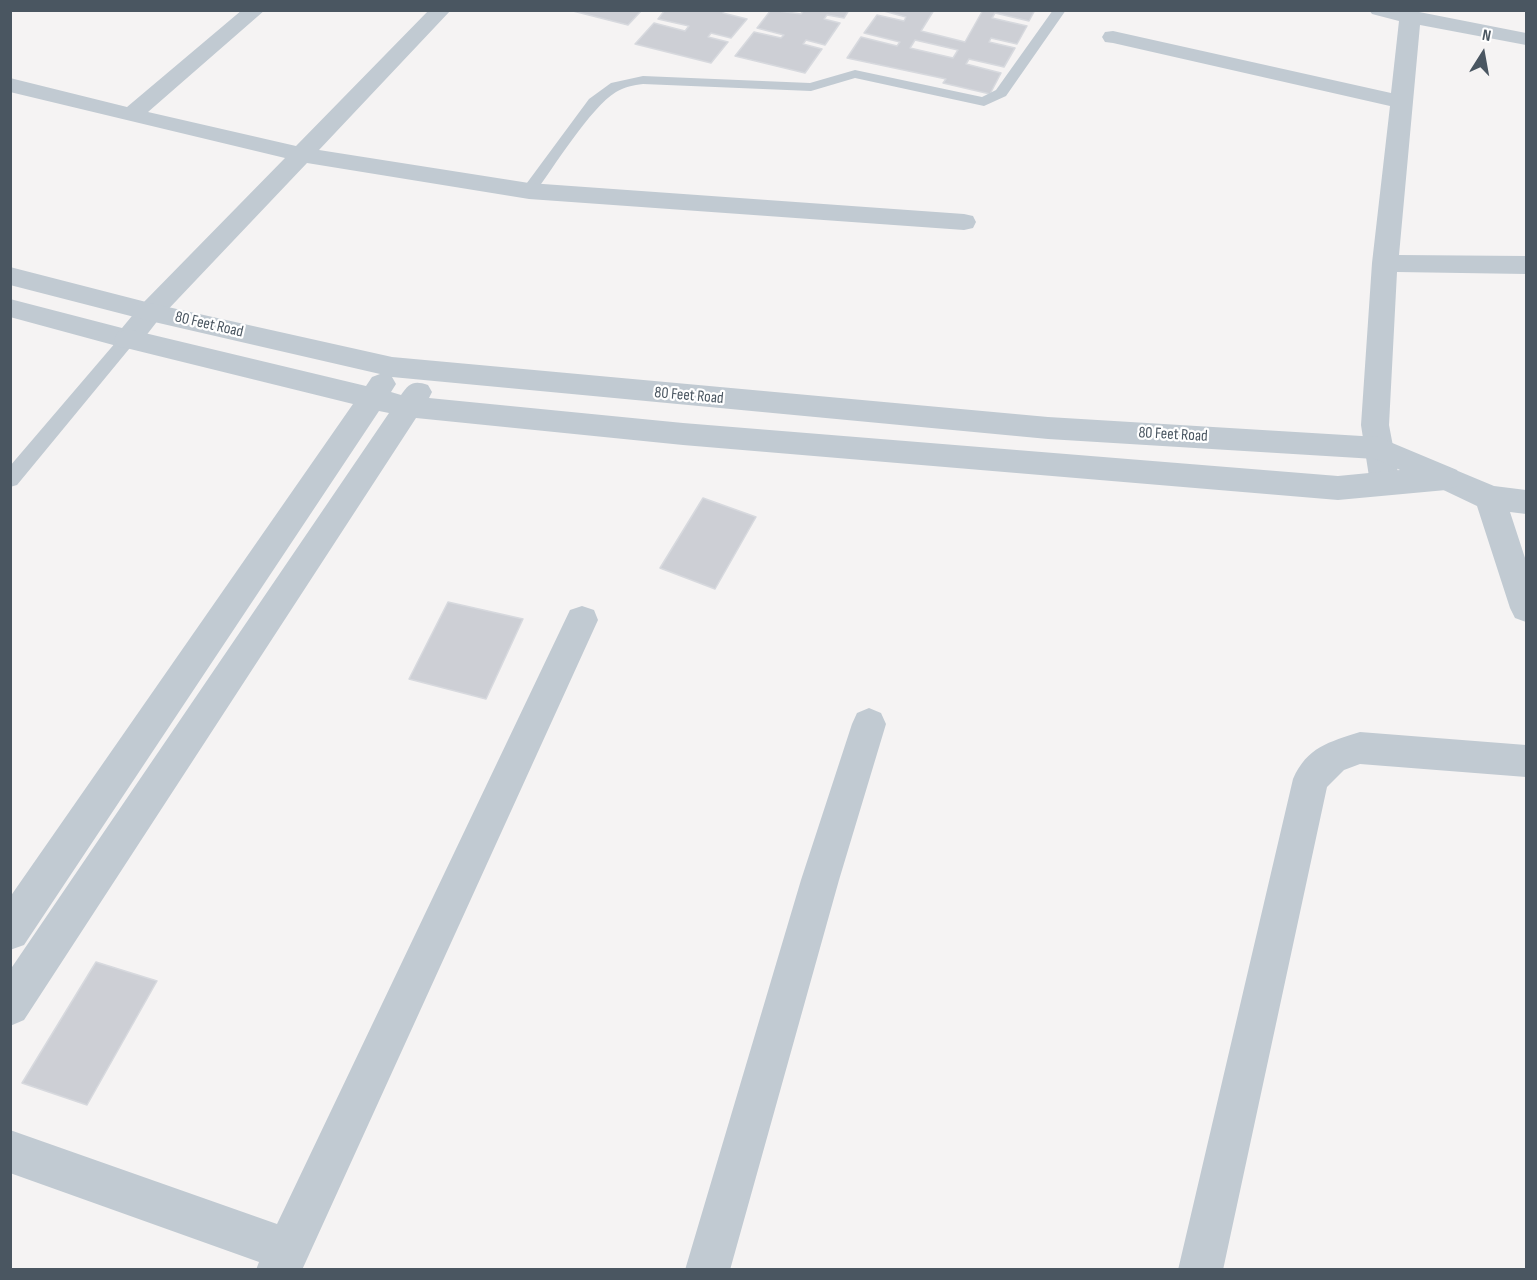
<!DOCTYPE html>
<html>
<head>
<meta charset="utf-8">
<style>
	body { margin:0 }
	#map { position:relative; width:1537px; height:1280px; overflow:hidden; background:#f5f3f3; font-family:"Sofia Sans Condensed",sans-serif }
	canvas { display:block }
	.frame { position:absolute; inset:0; border:12px solid #4a5661; pointer-events:none }
	.north { position:absolute; left:1453px; top:24px; width:60px; height:60px; -webkit-text-stroke:4px #fff; paint-order:stroke; rotate:11deg; font-size:16px; font-weight:700; line-height:24px; text-align:center; color:#4a5661 }
	.north::after { content:''; display:block; margin:auto; width:21px; height:27px; background:#4a5661; clip-path:polygon(50% 0,100% 100%,50% 72%,0 100%) }
</style>
</head>
<body>
<div id="map">
<canvas width="1537" height="1280"></canvas>
<div class="frame"></div>
<div class="north">N</div>
</div>
<script>
const g = document.querySelector('canvas').getContext('2d');
g.lineJoin = 'round';
function fillPath(path, color) {
  g.fillStyle = color;
  g.fill(path, 'evenodd');
}
function trace(path, color, width, dash) {
  g.strokeStyle = color;
  g.lineWidth = width;
  g.lineCap = dash ? 'butt' : 'round';
  g.setLineDash(dash || []);
  g.stroke(path);
}
function write(font, color, halo, rows, align = 'center') {
  g.font = font + ' "Sofia Sans Condensed",sans-serif';
  g.lineWidth = 4.5;
  g.setLineDash([]);
  g.textBaseline = 'middle';
  g.strokeStyle = halo;
  g.fillStyle = color;
  for (const [text, x, y, turn = 0] of rows) {
    g.save();
    g.translate(x, y);
    g.rotate((+turn || 0) * Math.PI / 180);
    g.textAlign = isNaN(turn) ? turn : align;
    if (halo) g.strokeText(text, 0, 0);
    g.fillText(text, 0, 0);
    g.restore();
  }
}
const building = new Path2D(`
	M569 10H642L628 25Z
	M665 10H725L723 13 747 19 731 38 711 33 708 37 728 42 711 63 635 44 654 23 685 31 689 26 658 19Z
	M771 10 801 14 804 10H849L844 18 827 15 824 19 840 23 825 45 806 40 803 44 822 49 805 73 735 56 754 32 781 38 784 35 757 28Z
	M934 10 921 31 965 42 983 10H1035L1029 21 995 13 992 18 1027 26 1017 44 991 38 989 42 1015 48 1004 67 969 59 966 64 1001 73 990 94 943 83 946 79 847 58 861 37 897 46 900 42 864 33 877 15 904 21 906 17 880 10ZM915 40 958 50 953 58 910 48Z
	M703 498 756 517 715 589 660 568Z
	M448 602 523 619 486 699 409 679Z
	M96 962 157 981 87 1105 22 1083Z`);
const service = new Path2D(`
	M1053 10H1066L1006 96 984 106 855 78 811 91 643 84C633 85 625 87 616 92 590 108 554 167 534 194L529 196 521 191 589 99 611 83 643 76 810 83 855 70 982 97 996 90Z
	M128 333 134 335 137 339 134 343 17 485 10 487V466L122 335Z`);
const minor = new Path2D(`
	M242 10H265L148 112 296 146 429 10H451L319 150 529 183 964 214 973 216 976 222 973 228 964 230 529 199 307 163 159 319 138 346 128 349 10 317V299L122 328 141 305 285 158 10 92V78L127 107Z
	M1369 10H1409L1526 33V45L1420 25 1399 255 1526 256V274L1397 272 1389 425 1400 483 1396 491 1385 495 1374 491 1370 483 1361 425 1372 263 1390 106 1113 43 1105 42 1102 37 1105 32 1113 31 1391 93 1399 21 1372 14Z
	M1446 466 1494 486 1526 490V514L1510 512 1526 561V622L1515 618 1510 608 1477 506 1435 486 1431 478 1435 470Z
	M582 606 594 610 598 620 302 1270H256L259 1262 10 1173V1130L277 1224 570 610Z
	M869 708 881 713 886 724 839 880 730 1270H685L801 880 852 724 857 713Z
	M1360 732 1526 745V777L1360 764 1344 770 1327 787 1223 1270H1178L1293 779C1307 747 1329 742 1360 732Z`);
const tertiary = new Path2D(`
	M10 267 150 303 392 357 1048 417 1378 437 1457 470 1461 478 1457 486 1446 490 1338 500 683 445 416 418 24 1020 10 1026V970L389 413 379 411 24 945 10 950V897L353 404 118 346 114 339 118 332 128 329 366 386 372 377 380 374 150 321 10 285ZM392 377 1048 439 1375 459 1400 470 1338 476 683 423 429 398 432 392 428 385C414 380 409 383 401 395L391 392 396 384Z`);
const streetNames = [
	["80 Feet Road",209,325,13],
	["80 Feet Road",689,396,5],
	["80 Feet Road",1173,435,3]
];
fillPath(building, '#cdcfd5');
trace(building, '#d7d9de', 1.5);
fillPath(service, '#c1cad2');
fillPath(minor, '#c1cad2');
fillPath(tertiary, '#c1cad2');
write('16px', '#4a5661', '#fff', streetNames);
</script>
</body>
</html>
